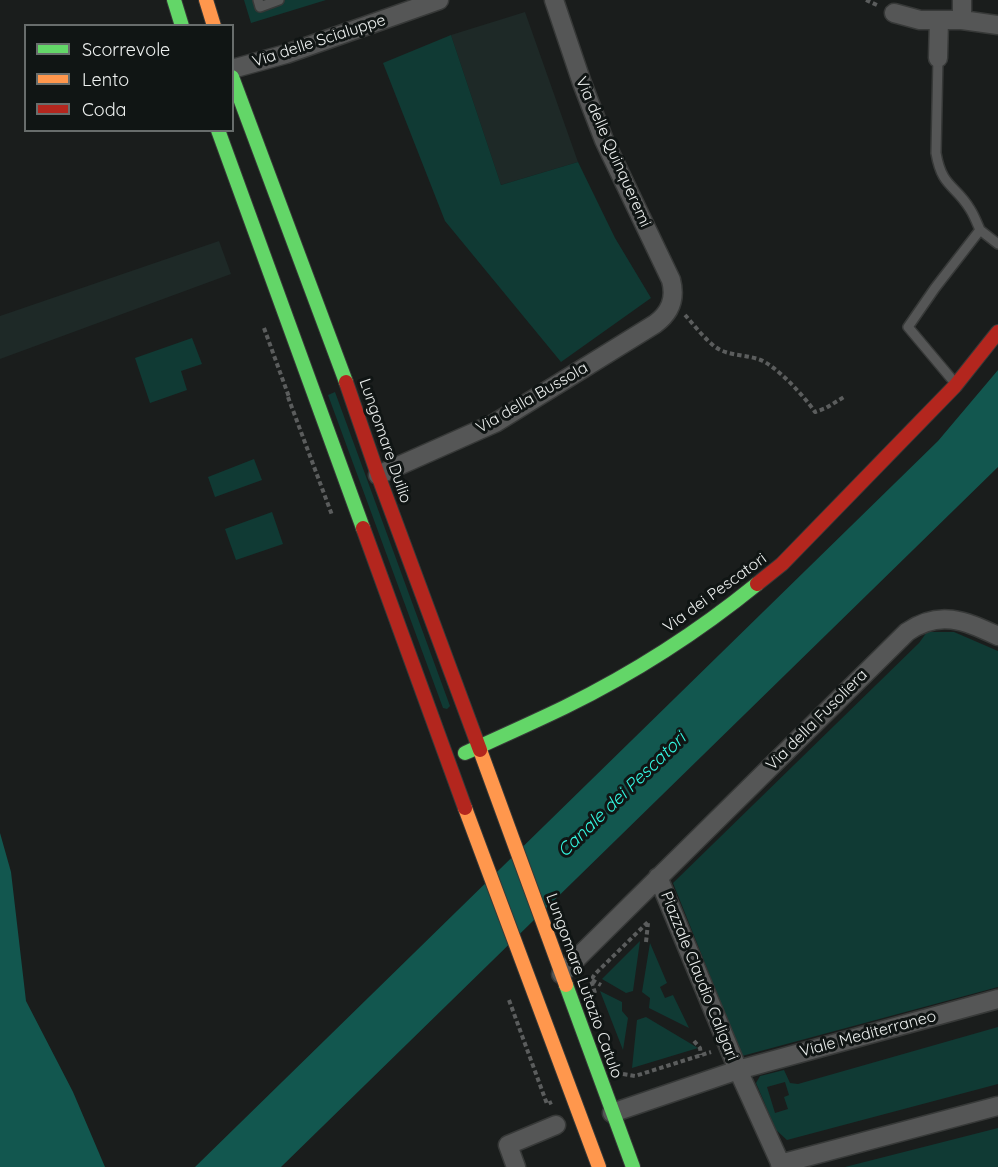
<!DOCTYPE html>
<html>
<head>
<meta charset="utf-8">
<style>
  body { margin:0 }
  #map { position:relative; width:998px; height:1167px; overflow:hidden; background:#1a1d1c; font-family:Quicksand,sans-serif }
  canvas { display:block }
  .legend { position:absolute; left:24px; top:24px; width:210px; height:108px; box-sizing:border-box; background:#101514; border:2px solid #686d6c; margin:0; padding:8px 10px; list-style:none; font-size:18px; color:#edf0ef }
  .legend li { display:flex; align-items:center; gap:12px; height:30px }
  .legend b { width:30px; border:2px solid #686d6c }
</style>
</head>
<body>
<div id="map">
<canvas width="998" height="1167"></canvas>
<ul class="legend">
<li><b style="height:8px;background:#63d668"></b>Scorrevole</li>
<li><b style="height:8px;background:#ff974d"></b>Lento</li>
<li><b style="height:8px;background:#b3261e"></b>Coda</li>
</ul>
</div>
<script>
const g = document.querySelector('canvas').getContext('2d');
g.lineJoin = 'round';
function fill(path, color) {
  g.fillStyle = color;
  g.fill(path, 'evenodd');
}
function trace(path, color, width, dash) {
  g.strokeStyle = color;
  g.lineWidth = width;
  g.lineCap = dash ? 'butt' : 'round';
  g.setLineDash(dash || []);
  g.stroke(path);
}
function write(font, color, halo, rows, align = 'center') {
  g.font = font + ' Quicksand,sans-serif';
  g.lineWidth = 6;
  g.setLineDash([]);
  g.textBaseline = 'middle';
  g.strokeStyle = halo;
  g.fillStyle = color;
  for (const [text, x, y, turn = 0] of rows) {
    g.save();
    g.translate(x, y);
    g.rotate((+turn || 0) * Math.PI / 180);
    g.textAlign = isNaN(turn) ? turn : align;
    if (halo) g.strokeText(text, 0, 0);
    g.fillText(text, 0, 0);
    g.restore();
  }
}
const built = new Path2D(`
  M525,12L578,162L501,185L451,35Z
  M219,241L231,274L0,359V316Z`);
const green = new Path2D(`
  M244,0H326L251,23Z
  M451,35L501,185L578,162L615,238L651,298L561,362L445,221L383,63Z
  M192,338L202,364L181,371L187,390L150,403L135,358Z
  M335,392L450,706L447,709L443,708L328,395Z
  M254,459L262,480L215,497L208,477Z
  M272,512L283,544L236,560L225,529Z
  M927,632H954L998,651V987L742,1056L673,883L919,643Z
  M640,941L633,991L626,993L602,979Z
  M650,943L667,983L660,987L665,998L673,995L689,1028L649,1008L650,998L642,992Z
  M600,991L622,1002V1011L628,1018L623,1050Z
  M646,1017L698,1048L632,1068L637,1020Z
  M998,1027V1084L787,1140L776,1130L756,1083L760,1076L784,1070L790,1083L798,1084ZM785,1082L789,1095L784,1097L788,1109L775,1113L767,1087Z
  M998,1128V1167H845Z`);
const water = new Path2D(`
  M998,370V467L281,1167H195L938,441Z
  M0,833L11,872L26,1001L73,1092L105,1167H0Z`);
const path = new Path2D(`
  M866,0L879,6
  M685,315C694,325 703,337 714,346C727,356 742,354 758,359C775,364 805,397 815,412L826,408L844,397
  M264,328L289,397
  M288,397L332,515
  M646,942L648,923
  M592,980L601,985
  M595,993L591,980L595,974L648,922
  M509,1000L547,1104L552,1102
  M694,1041L700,1048L701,1055
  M623,1074L635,1076L711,1052`);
const lane = new Path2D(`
  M258,0L260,7L279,0
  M938,58L936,153C942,188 955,184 970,209C974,215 977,223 980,230
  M955,383L908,327L935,288L980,230L998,244`);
const street = new Path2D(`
  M894,13L920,20H962L998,25
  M962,20V0
  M938,58L939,20
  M232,69L286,54L439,0
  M378,475L495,423L655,324C670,313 676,299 671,280L604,140L582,83L554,0
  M658,877L738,1070L782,1167
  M561,974L907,632C940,609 965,621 998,636
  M612,1113L738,1070L998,999
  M780,1164L998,1106
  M516,1167L508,1145L556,1125`);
const fast = new Path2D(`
  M174,0L182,26
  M232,77L346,382
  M218,130L363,528
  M465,753C498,738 532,723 565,707C632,674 698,632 757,584
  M566,985L633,1167`);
const slow = new Path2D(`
  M206,0L214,26
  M480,750L566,985
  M465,808L599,1167`);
const jam = new Path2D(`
  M346,382L378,475L480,750
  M363,528L465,808
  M757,584L782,564L955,386L998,332`);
const streetNames = [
  ["Via delle Scialuppe",319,41,-18],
  ["Via delle Quinqueremi",613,152,66],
  ["Via della Bussola",532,398,-30],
  ["Lungomare Duilio",385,441,71],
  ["Via dei Pescatori",715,593,-36],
  ["Via della Fusoliera",817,720,-45],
  ["Piazzale Claudio Caligari",699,976,68],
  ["Lungomare Lutazio Catulo",584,986,70],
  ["Viale Mediterraneo",868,1034,-15]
];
const waterNames = [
  ["Canale dei Pescatori",622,795,-44]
];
fill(built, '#1e2927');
fill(green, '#103a34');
fill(water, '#12574f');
trace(lane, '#373938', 12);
trace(street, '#373938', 21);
trace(fast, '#373938', 16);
trace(slow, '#373938', 16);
trace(jam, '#373938', 16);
trace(path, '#5b5d5d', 4, [4.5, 3]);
trace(lane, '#555656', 9);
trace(street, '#555656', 18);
trace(fast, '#63d668', 14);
trace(slow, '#ff974d', 14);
trace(jam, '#b3261e', 14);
write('16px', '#edf0ef', '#101514', streetNames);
write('italic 18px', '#33f7e1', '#101514', waterNames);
</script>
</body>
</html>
